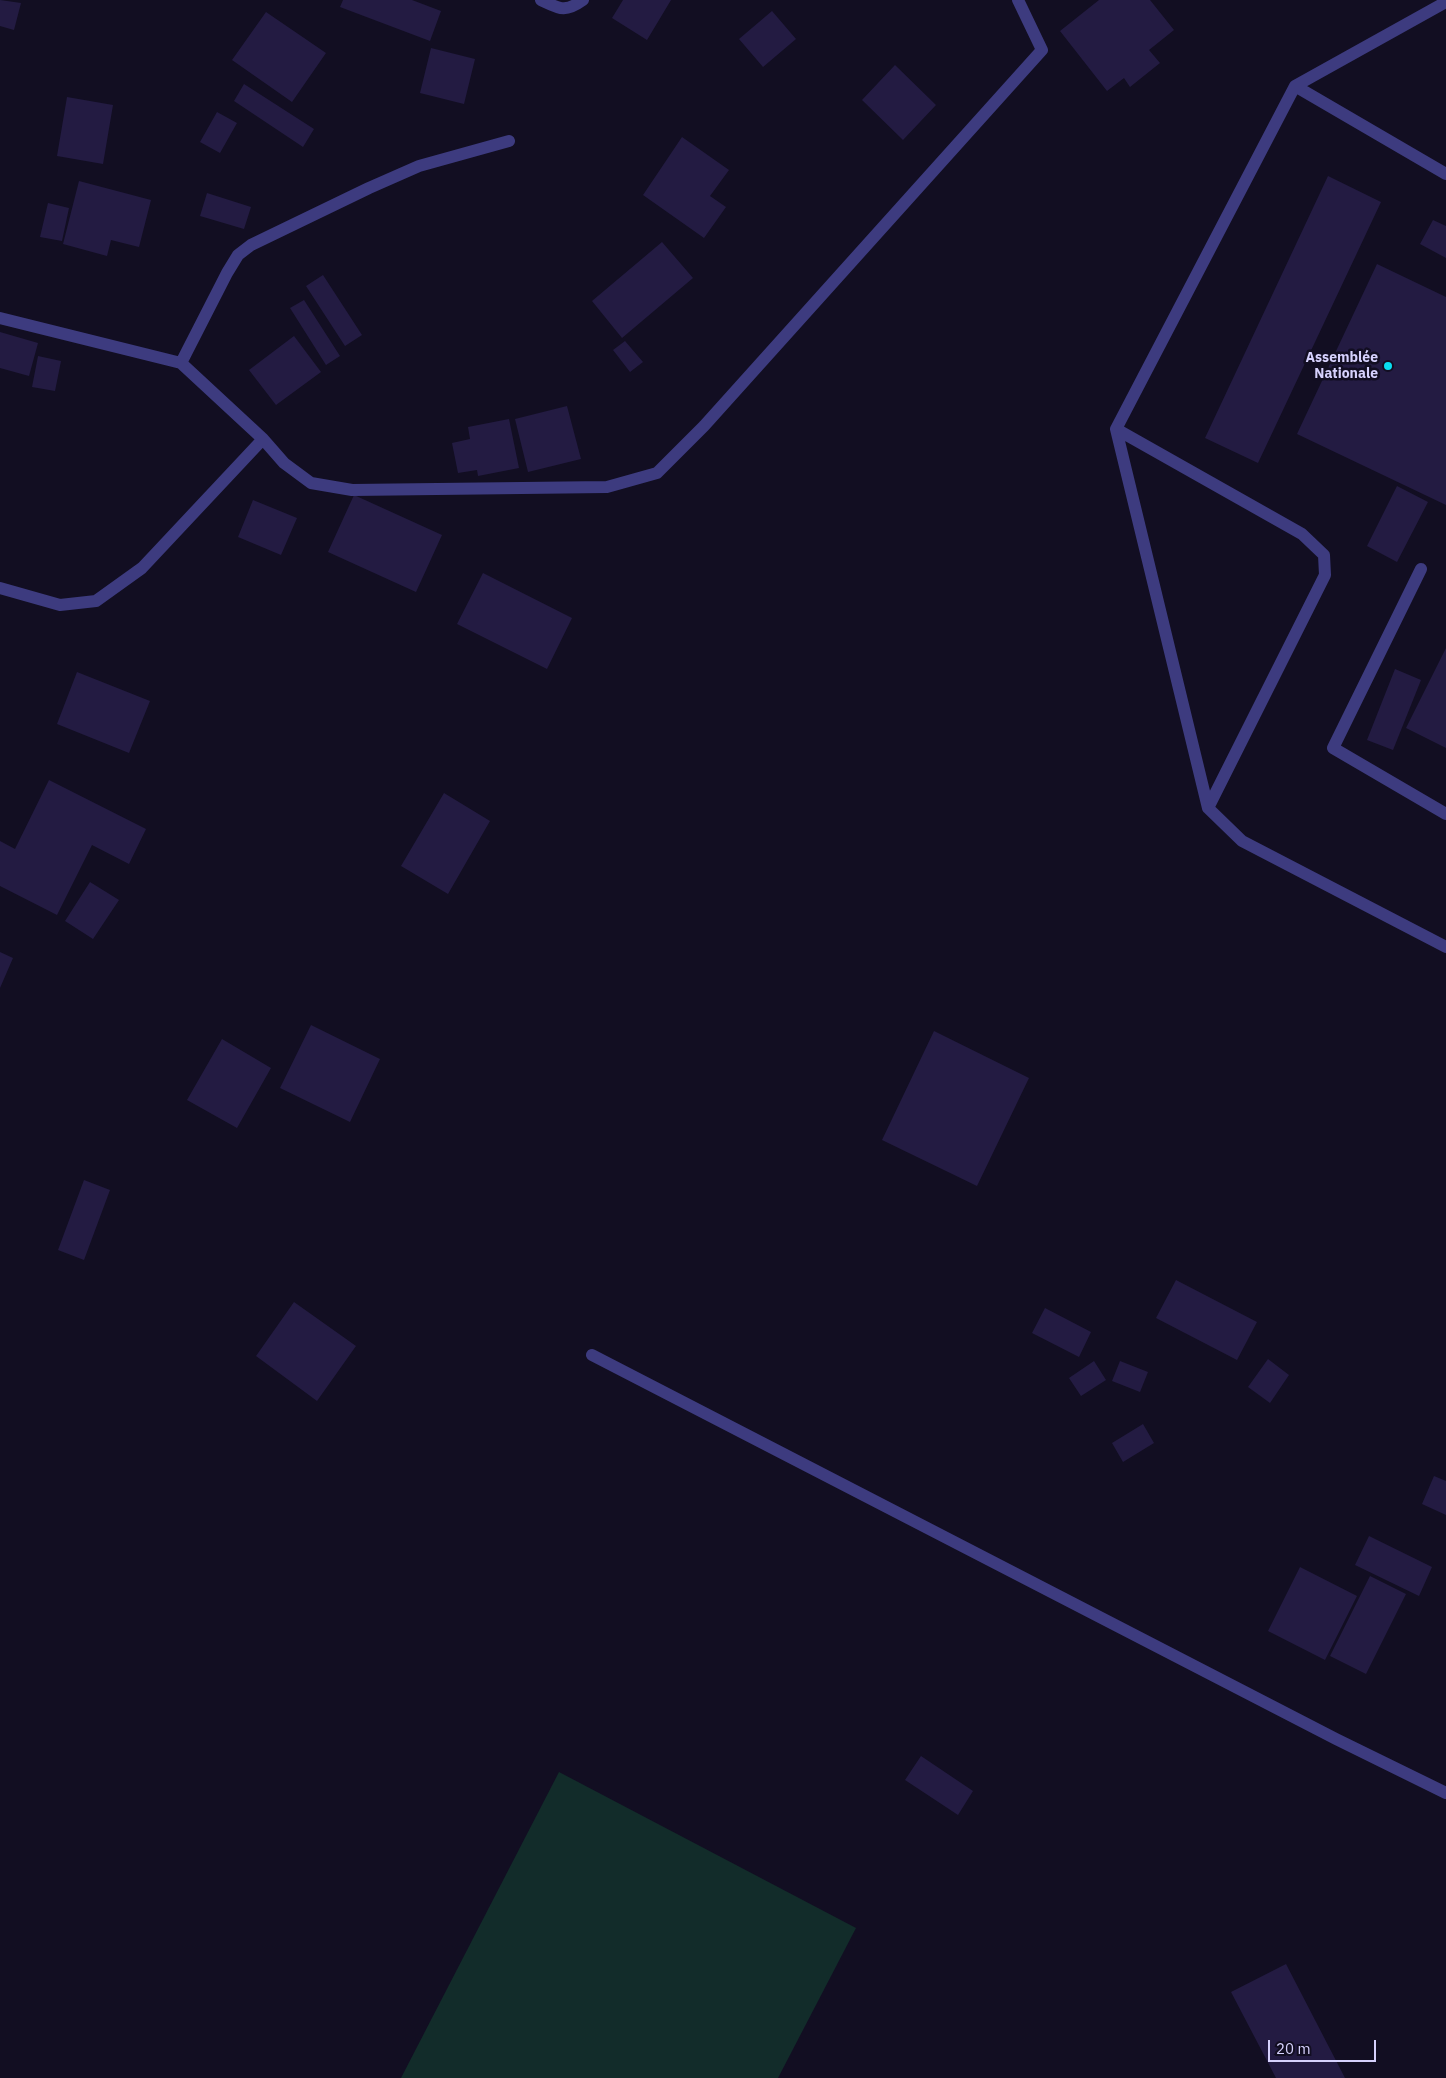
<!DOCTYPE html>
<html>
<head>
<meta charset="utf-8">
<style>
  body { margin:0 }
  #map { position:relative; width:1446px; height:2078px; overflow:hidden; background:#120e22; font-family:"IBM Plex Sans",sans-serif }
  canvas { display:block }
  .scale { position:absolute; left:1268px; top:2040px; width:108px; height:22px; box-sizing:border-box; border:2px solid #d6d1fd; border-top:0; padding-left:6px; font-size:15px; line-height:18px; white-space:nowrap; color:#d6d1fd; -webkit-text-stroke:4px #120e22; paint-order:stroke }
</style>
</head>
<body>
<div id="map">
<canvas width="1446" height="2078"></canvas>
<div class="scale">20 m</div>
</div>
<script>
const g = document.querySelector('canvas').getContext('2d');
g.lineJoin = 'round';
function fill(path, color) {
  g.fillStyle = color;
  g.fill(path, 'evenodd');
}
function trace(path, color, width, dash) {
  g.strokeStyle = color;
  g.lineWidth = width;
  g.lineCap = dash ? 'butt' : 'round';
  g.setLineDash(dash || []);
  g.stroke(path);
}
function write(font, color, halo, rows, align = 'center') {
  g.font = font + ' "IBM Plex Sans",sans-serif';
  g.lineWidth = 5;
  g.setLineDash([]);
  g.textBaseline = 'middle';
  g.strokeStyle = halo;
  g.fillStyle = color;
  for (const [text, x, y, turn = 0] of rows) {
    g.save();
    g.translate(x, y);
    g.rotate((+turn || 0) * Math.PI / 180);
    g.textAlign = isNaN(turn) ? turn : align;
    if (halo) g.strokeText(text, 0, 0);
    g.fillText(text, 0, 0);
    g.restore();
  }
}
const green = new Path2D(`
  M559,1772L856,1928L778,2078H401Z`);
const building = new Path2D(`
  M0,0L21,3L14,30L0,26Z
  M343,0H412L441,11L430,41L340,7Z
  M623,0H671L647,40L612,18Z
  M1099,0H1150L1174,30L1149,50L1160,63L1130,87L1124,78L1107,91L1060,31Z
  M772,11L796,39L763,67L739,39Z
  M266,12L326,53L292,102L232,60Z
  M431,48L475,59L464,104L420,93Z
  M895,65L936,105L903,140L862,100Z
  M244,84L314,129L303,147L234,101Z
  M67,97L113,105L103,164L57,156Z
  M217,112L237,123L220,153L200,142Z
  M682,137L729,170L710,196L726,207L704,238L643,195Z
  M1328,176L1381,202L1258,463L1205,438Z
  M79,181L151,200L139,247L111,240L107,256L63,244Z
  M207,193L251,207L244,229L200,216Z
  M48,203L69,208L62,241L40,237Z
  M1433,220L1446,226V258L1420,244Z
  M662,242L693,278L622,338L592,301Z
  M1377,264L1446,297V505L1297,434Z
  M323,275L362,335L345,346L306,286Z
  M304,300L340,356L326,365L290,308Z
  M0,332L38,343L29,376L0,368Z
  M294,336L321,372L276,405L249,370Z
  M625,341L643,362L630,372L613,350Z
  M38,356L61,361L55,391L32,387Z
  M567,406L581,459L528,472L515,419Z
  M509,419L519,468L478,476L477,470L458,473L452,443L470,439L468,427Z
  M1397,486L1428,502L1397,562L1367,546Z
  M354,495L442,535L416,592L328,552Z
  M253,500L297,518L281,555L238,537Z
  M483,573L572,618L547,669L457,624Z
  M1446,648V748L1406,728Z
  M1395,669L1421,680L1393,750L1367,740Z
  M77,672L150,701L129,753L57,724Z
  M49,780L146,829L129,864L92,845L57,915L0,886V841L15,849Z
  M444,793L490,821L448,894L401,866Z
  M90,882L119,900L93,939L65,921Z
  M0,952L13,958L0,988Z
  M311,1025L380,1059L350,1122L280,1088Z
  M934,1031L1029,1078L977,1186L882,1140Z
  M222,1039L271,1068L237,1128L187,1100Z
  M84,1180L110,1190L84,1260L58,1250Z
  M1176,1280L1257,1322L1237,1360L1156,1318Z
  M294,1302L356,1346L317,1401L256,1356Z
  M1045,1308L1091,1332L1079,1357L1032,1333Z
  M1268,1359L1289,1375L1270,1403L1248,1387Z
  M1094,1361L1106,1380L1081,1396L1069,1378Z
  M1120,1361L1148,1372L1140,1392L1112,1381Z
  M1143,1424L1154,1443L1123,1462L1112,1443Z
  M1434,1476L1446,1481V1515L1422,1504Z
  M1369,1536L1432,1567L1419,1596L1355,1565Z
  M1300,1567L1357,1596L1325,1660L1268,1631Z
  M1370,1576L1406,1594L1366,1674L1330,1656Z
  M921,1756L973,1791L958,1815L905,1780Z
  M1286,1964L1345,2078H1276L1231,1992Z`);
const minor = new Path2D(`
  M541,0C560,9 565,13 583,0
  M1446,2L1295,86L1116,429L1208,808L1242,841L1446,947
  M1295,86L1446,174
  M0,318L181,363L263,439L284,463L311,483L352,490L607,487L657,473L704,426L1042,50L1018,0
  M181,363L227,273L238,255L251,245L369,188L419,166L509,141
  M1116,429L1302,534L1324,555L1325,575L1208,808
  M1421,569L1333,748L1446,814
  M0,588L60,605L96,601L142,568L263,439
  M592,1355L1336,1739L1446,1793`);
const markers = [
  [1388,366,5,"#09ddf1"]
];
const poiNames = [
  ["Assemblée",1378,358],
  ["Nationale",1378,374]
];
fill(green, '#122c2a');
fill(building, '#231b42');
trace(minor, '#3d3b7f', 12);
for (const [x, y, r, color] of markers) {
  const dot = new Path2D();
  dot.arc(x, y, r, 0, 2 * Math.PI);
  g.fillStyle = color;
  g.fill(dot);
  trace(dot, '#120e22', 2);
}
write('bold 14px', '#d6d1fd', '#120e22', poiNames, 'right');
</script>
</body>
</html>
